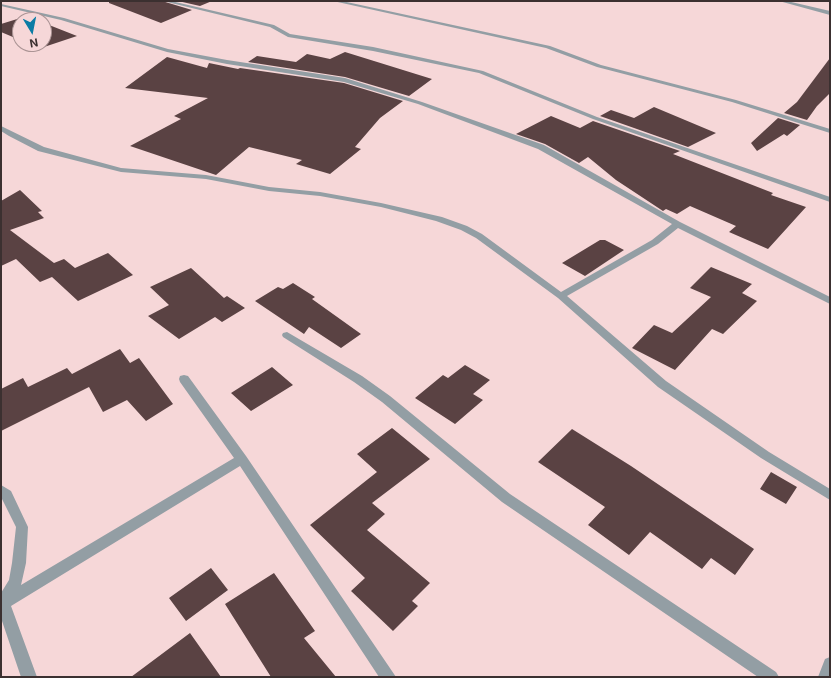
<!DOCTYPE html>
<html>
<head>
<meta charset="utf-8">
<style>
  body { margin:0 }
  #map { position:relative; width:831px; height:678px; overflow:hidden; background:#f6d7d8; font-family:Inter,sans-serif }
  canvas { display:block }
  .frame { position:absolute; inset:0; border:2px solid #3b3030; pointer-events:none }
  .north { position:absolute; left:12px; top:12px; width:40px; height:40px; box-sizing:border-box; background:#f6d7d8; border:1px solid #ab9495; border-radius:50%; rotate:170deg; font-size:11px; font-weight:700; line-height:16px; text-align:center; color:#3b3030 }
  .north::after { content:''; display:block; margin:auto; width:14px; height:18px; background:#0b7ca5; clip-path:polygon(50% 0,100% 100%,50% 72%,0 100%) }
</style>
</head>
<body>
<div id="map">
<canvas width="831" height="678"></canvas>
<div class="frame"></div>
<div class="north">N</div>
</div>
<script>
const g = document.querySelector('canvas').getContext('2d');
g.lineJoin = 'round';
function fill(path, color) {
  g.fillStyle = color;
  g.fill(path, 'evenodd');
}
const building = new Path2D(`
  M109,1H162L192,10L161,23L109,3Z
  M178,1H212L200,6Z
  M27,16L37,20H20V40L1,32V24Z
  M44,23L77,36L41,48L31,44H44Z
  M345,52L432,79L409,96L345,77L248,62L257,56L296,62L307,54L330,59Z
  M167,57L207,68L209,63L238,69L240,68L344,83L403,101L380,118L355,147L361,149L330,174L296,164L302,160L249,147L216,175L130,146L181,119L174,116L208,98L125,88Z
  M830,58V93L817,106L807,120L784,113L797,102Z
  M654,107L716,133L688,147L600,116L611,110L634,118Z
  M551,116L580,128L593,121L680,151L673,154L773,193L771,195L806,207L768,249L729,232L736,226L690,206L677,214L666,209L663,211L616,180L588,157L579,163L545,144L516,134Z
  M778,118L800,125L787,136L784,134L757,151L751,143Z
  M20,190L42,211L38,212L44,218L10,230L54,263L64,259L75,268L108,253L133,275L78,301L52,277L40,282L16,259L1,266V201Z
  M600,240H605L624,250L585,276L562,263Z
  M711,267L752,284L742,293L757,301L723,334L712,329L675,370L632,348L654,325L672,333L711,297L690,288Z
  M191,268L224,298L227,296L245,308L222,322L215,317L179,339L148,316L169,305L150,287Z
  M293,283L315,297L312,299L361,334L341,348L309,327L304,334L255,301L278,287L283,289Z
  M120,349L130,363L139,358L173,404L146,421L127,400L103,412L89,387L1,431V389L23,378L28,387L67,368L72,374Z
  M465,365L490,380L473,394L483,400L455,424L415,398L443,375L448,378Z
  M272,367L293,385L251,411L231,393Z
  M392,428L430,459L372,503L385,514L367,530L430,583L412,601L418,606L393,631L351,591L365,578L310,525L377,472L357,454Z
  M572,429L631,466L754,549L735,575L711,558L702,569L650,532L629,555L588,525L605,507L538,462Z
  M771,472L797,487L786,504L760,489Z
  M211,568L228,590L186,621L169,598Z
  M274,573L315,631L304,638L336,677H271L225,604Z
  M190,633L221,677H131Z`);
const street = new Path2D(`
  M163,1H171L274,25L290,34L373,47L483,71L597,117L830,197V202L593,119L479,73L373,51L288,37L270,27Z
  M333,1H342L550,46L601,65L736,100L830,129V133L732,102L597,67L546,48Z
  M779,1H787L830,11V15Z
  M1,4L64,18L168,49L227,60L345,78L422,102L544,145L680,222L830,297V304L678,228L658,244L567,296L666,381L769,452L830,489V500L761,458L658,387L558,298L476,238L461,230L436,221L381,207L320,196L269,191L206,179L121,172L38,151L9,136L1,131V126L44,147L121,168L206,175L269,187L320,192L381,203L442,217L467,226L482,234L561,292L652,240L672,224L538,149L418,104L344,82L227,64L167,52L61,20L1,6Z
  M287,332L362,376L390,396L510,494L776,672L779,677H758L502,502L382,402L354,382L283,337L282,335L283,333Z
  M184,375L188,376L246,456L396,677H379L240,466L11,606L37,677H21L1,618V593L9,580L12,563L16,527L1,497V485L11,491L28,527L26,563L21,585L234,458L180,382L179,379L180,376Z
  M830,657V677H818L825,659Z`);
fill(building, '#5a4243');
fill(street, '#939ea4');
</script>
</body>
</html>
